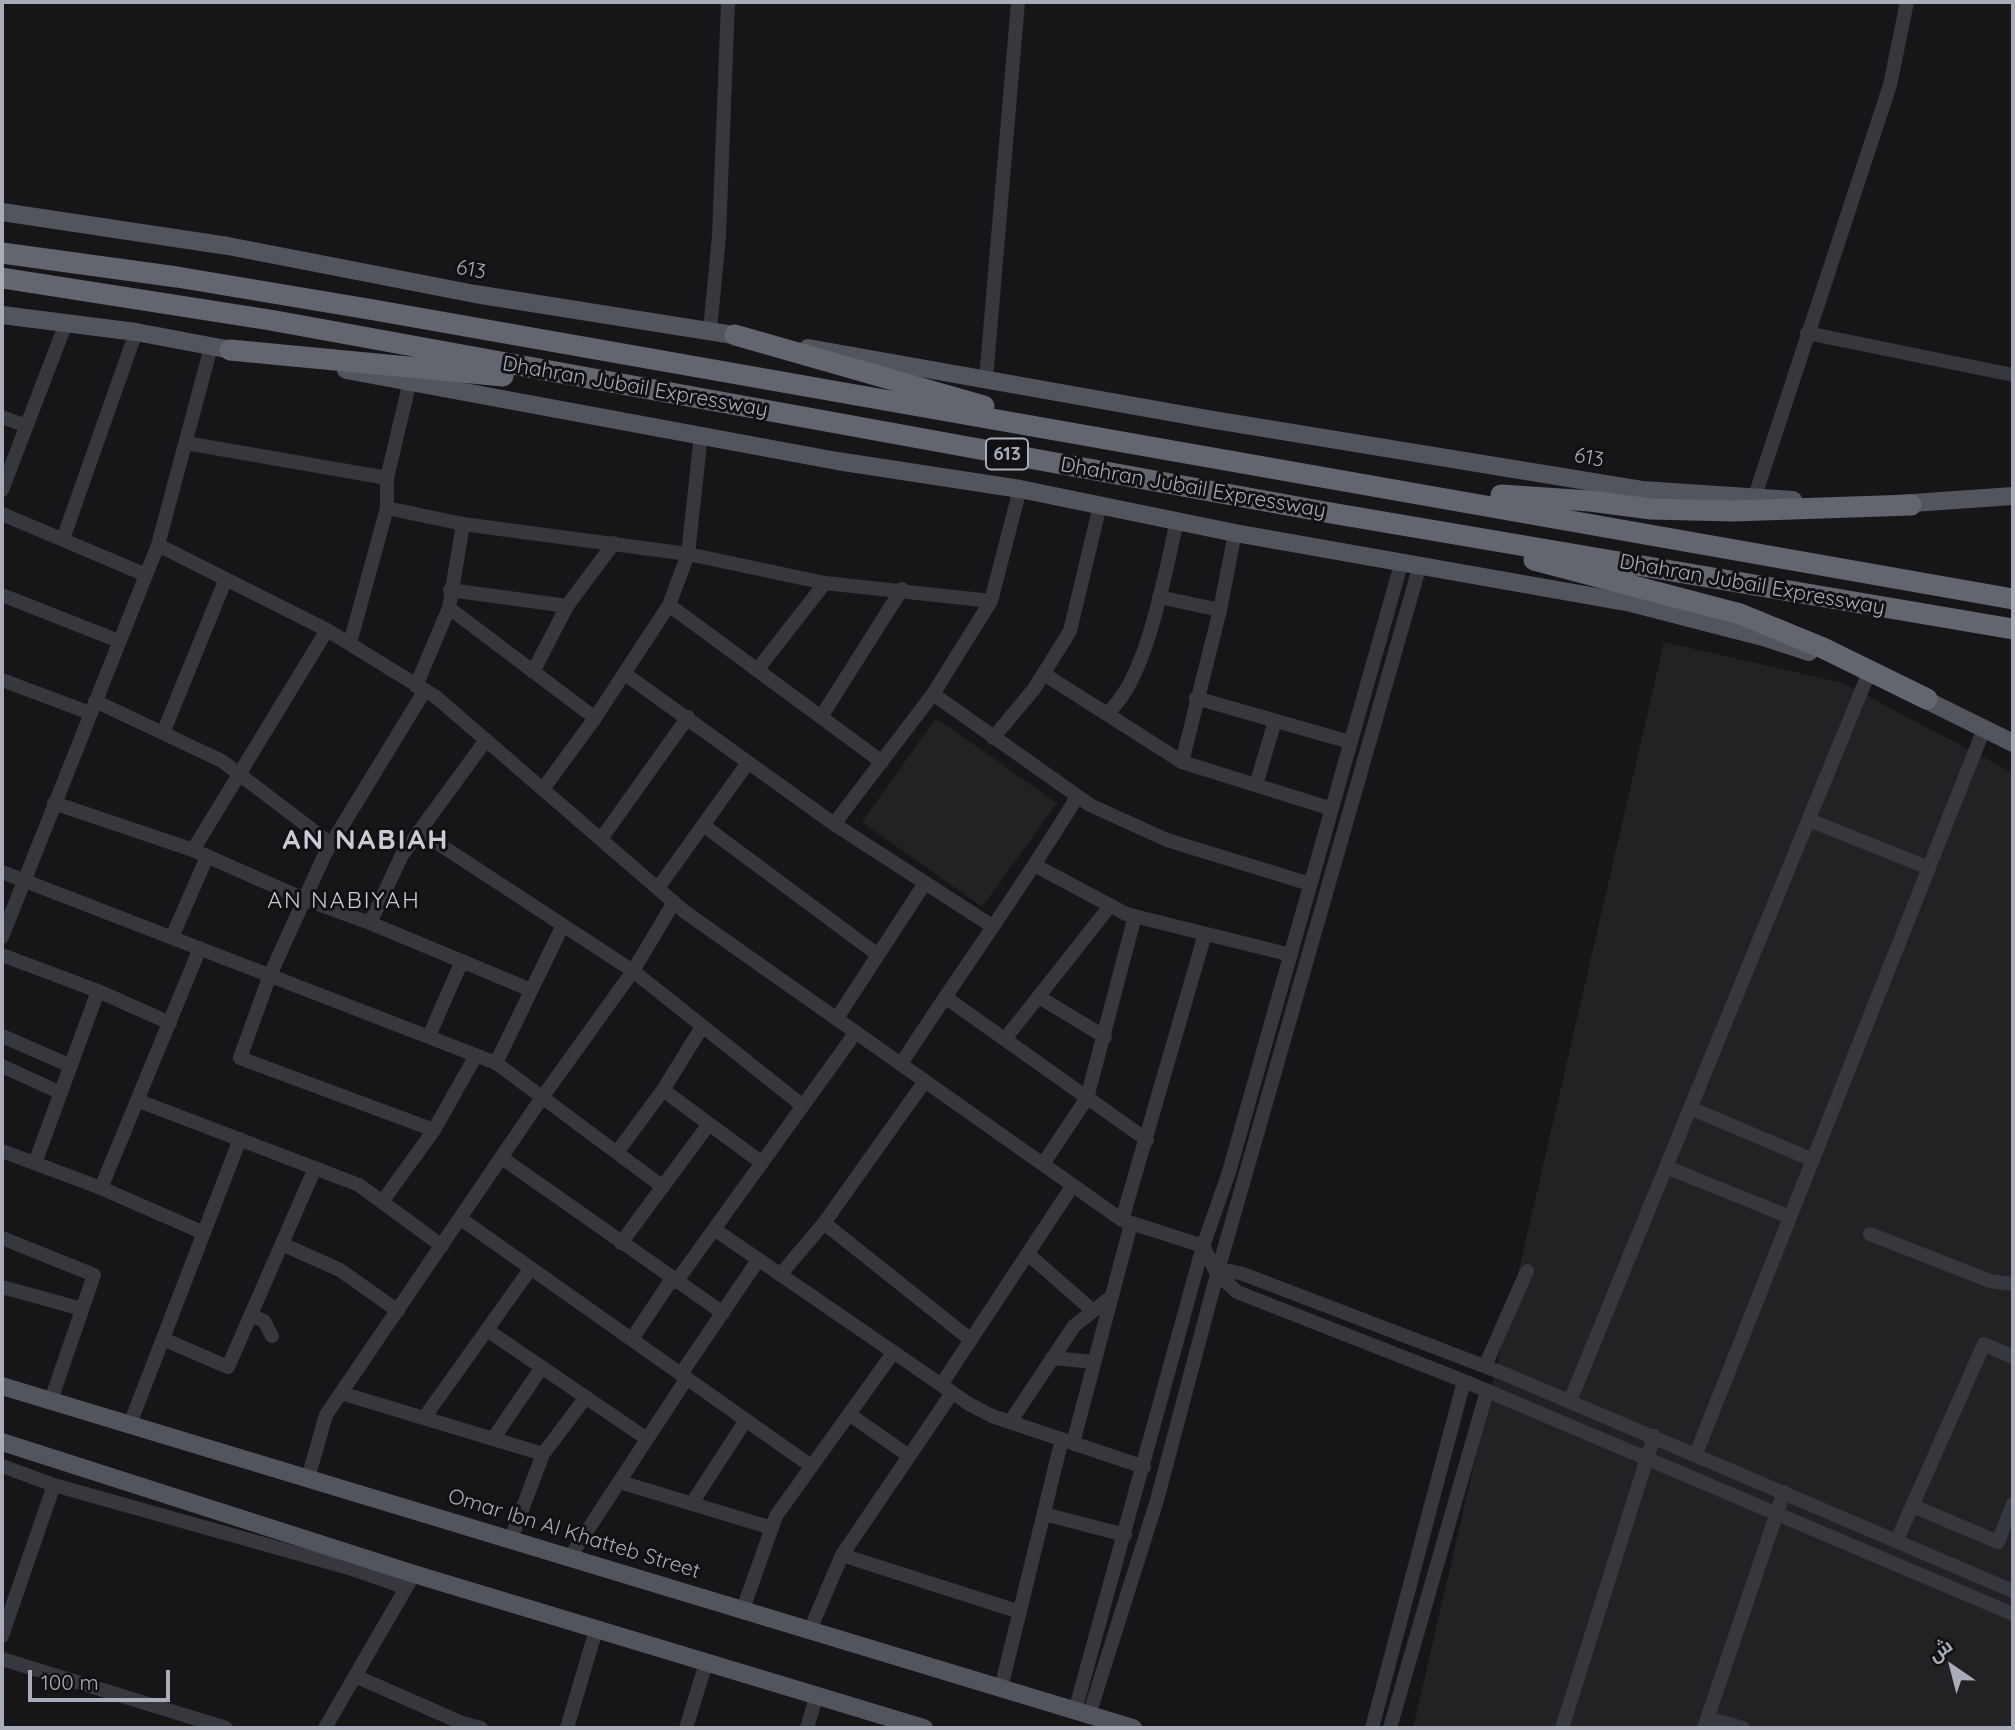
<!DOCTYPE html>
<html>
<head>
<meta charset="utf-8">
<style>
  body { margin:0 }
  #map { position:relative; width:2015px; height:1730px; overflow:hidden; background:#161618; font-family:Quicksand,Cairo,sans-serif }
  canvas { display:block }
  .frame { position:absolute; inset:0; border:4px solid #a8adb8; pointer-events:none }
  .north { position:absolute; left:1917px; top:1632px; width:70px; height:70px; -webkit-text-stroke:5px #111113; paint-order:stroke; rotate:325deg; font-size:19px; font-weight:700; line-height:28px; text-align:center; color:#a8adb8 }
  .north::after { content:''; display:block; margin:auto; width:24px; height:32px; background:#a8adb8; clip-path:polygon(50% 0,100% 100%,50% 72%,0 100%) }
  .scale { position:absolute; left:28px; top:1670px; width:142px; height:32px; box-sizing:border-box; border:4px solid #a8adb8; border-top:0; padding-left:9px; font-size:21px; line-height:24px; white-space:nowrap; color:#a8adb8; -webkit-text-stroke:5px #111113; paint-order:stroke }
</style>
</head>
<body>
<div id="map">
<canvas width="2015" height="1730"></canvas>
<div class="frame"></div>
<div class="north">ش</div>
<div class="scale">100 m</div>
</div>
<script>
const g = document.querySelector('canvas').getContext('2d');
g.lineJoin = 'round';
function fill(path, color) {
  g.fillStyle = color;
  g.fill(path, 'evenodd');
}
function trace(path, color, width, dash) {
  g.strokeStyle = color;
  g.lineWidth = width;
  g.lineCap = dash ? 'butt' : 'round';
  g.setLineDash(dash || []);
  g.stroke(path);
}
function write(font, color, halo, rows, align = 'center') {
  g.font = font + ' Quicksand,sans-serif';
  g.lineWidth = 6;
  g.setLineDash([]);
  g.textBaseline = 'middle';
  g.strokeStyle = halo;
  g.fillStyle = color;
  for (const [text, x, y, turn = 0] of rows) {
    g.save();
    g.translate(x, y);
    g.rotate((+turn || 0) * Math.PI / 180);
    g.textAlign = isNaN(turn) ? turn : align;
    if (halo) g.strokeText(text, 0, 0);
    g.fillText(text, 0, 0);
    g.restore();
  }
}
const built = new Path2D(`
  M1664,642L1843,683L2013,773V1728H1413Z
  M936,718L1057,803L982,907L862,822Z`);
const minor = new Path2D(`
  M710,330L719,236L728,2
  M1807,333L2013,375
  M986,379L1018,2
  M2,417L24,425
  M186,443L387,478
  M2,490L66,323
  M1754,499L1890,85L1907,2
  M387,508L463,524L688,554L825,583L991,601
  M2,514L146,575
  M63,539L136,332
  M158,545L327,630L436,697L685,912L1122,1220L1203,1246L1217,1274L1237,1292L1464,1381L2013,1614
  M450,590L567,606
  M2,595L119,641
  M1159,597L1220,610
  M669,605L882,762
  M449,608L595,718
  M350,643L387,508V478L410,381
  M757,670L825,583
  M533,672L567,606L614,543
  M625,674L834,824L992,926
  M1044,674L1182,762L1332,809
  M2,680L90,713
  M416,686L449,608L463,524
  M425,690L325,854L270,975L240,1058L434,1130
  M933,694L1090,805L1167,840L1310,884
  M1196,698L1350,742
  M95,701L222,761L331,844
  M1107,713C1147,681 1165,572 1177,521
  M821,717L902,589
  M163,733L225,581
  M993,738L1034,689L1070,631L1100,505
  M1182,762L1220,610L1235,533
  M1256,785L1275,721
  M543,789L595,718L669,605L688,554L701,435
  M54,803L193,850L304,899L370,923L531,990
  M1809,820L1929,868
  M834,824L933,694L991,601L1020,489
  M703,825L878,955
  M419,831L633,971L803,1106
  M601,839L688,717
  M193,850L327,630
  M1036,866L1126,914L1291,955
  M2,872L496,1063L663,1187
  M658,888L747,764
  M370,923L402,855L486,740
  M2,937L158,545L211,347
  M172,937L207,857
  M2,955L98,991L170,1023
  M945,997L1147,1140
  M1039,997L1105,1037
  M837,1018L925,883
  M2,1036L71,1066
  M429,1036L462,961
  M1005,1039L1110,906
  M496,1063L562,927
  M901,1064C959,974 1022,888 1077,797
  M2,1066L61,1093
  M663,1090L762,1163
  M139,1101L359,1185L442,1246
  M1690,1108L1813,1160
  M2,1151L101,1188L204,1233
  M618,1151L663,1090L702,1027
  M502,1158L723,1313
  M35,1163L98,991
  M1043,1164L1087,1098L1135,916
  M1666,1167L1790,1217
  M101,1188L200,948
  M382,1202L434,1130L475,1057
  M461,1219L811,1466
  M1122,1220L1205,934
  M824,1223L971,1340
  M714,1229L969,1404L992,1416L1144,1467
  M1870,1234L1990,1281L2013,1284
  M2,1238L94,1275L51,1400
  M621,1243L709,1124
  M282,1244L340,1270L398,1311
  M1028,1254L1093,1311
  M1217,1274L1230,1271L1243,1274L1505,1374L2013,1591
  M780,1275L824,1223L925,1081
  M676,1282L856,1032
  M2,1287L82,1309
  M251,1315L264,1321L272,1336
  M487,1330L647,1439
  M163,1339L228,1367L315,1168
  M632,1339L672,1279
  M1052,1358L1094,1362
  M1485,1366L1527,1271
  M681,1374L758,1260
  M941,1385L1073,1185
  M341,1393L543,1454
  M1570,1401L1868,675
  M849,1414L909,1456
  M424,1418L531,1268
  M1010,1422L1074,1326L1111,1297
  M130,1424L240,1139
  M493,1439L542,1367
  M1073,1443L1131,1224
  M1696,1454L1984,729
  M2,1466L54,1485
  M308,1478L326,1415L541,1099L633,971L674,902
  M620,1482L772,1528
  M692,1503L746,1420
  M1913,1506L1998,1542L2013,1504
  M1044,1514L1125,1535
  M511,1539L543,1454L586,1397
  M1897,1540L1984,1344L2013,1357
  M842,1555L1020,1612
  M570,1557L687,1378
  M743,1609L776,1516L893,1353
  M810,1630L842,1555L952,1393
  M2,1636L54,1485L349,1568L406,1588
  M2,1659L226,1728
  M355,1676L462,1723L481,1728
  M1001,1688L1062,1439
  M1075,1711L1203,1246L1229,1172L1402,561
  M1089,1715L1157,1500L1217,1274L1420,565
  M1707,1718L1743,1728
  M325,1728L410,1581
  M567,1728L596,1630
  M686,1728L706,1663
  M807,1728L817,1694
  M1372,1728L1464,1381
  M1390,1728L1487,1391
  M1562,1728L1654,1436
  M1704,1728L1784,1492`);
const major = new Path2D(`
  M2,212L228,246L475,294L746,337
  M2,315L136,332L242,352
  M808,348L1208,419L1642,490L1793,500
  M346,370L837,461L1020,489L1235,533L1631,603L1763,637L1809,652
  M1898,504L2013,496
  M1916,695L2013,743
  M2,1386L1133,1728
  M2,1442L414,1574L924,1728`);
const highway = new Path2D(`
  M2,253L177,277L374,310L2013,599
  M2,278L270,320L1331,513L2013,629
  M735,335L984,406
  M230,350L503,376
  M1501,495L1590,501L1651,509L1733,511L1911,505
  M1534,560L1740,614L1823,648L1927,699`);
const shields = [
  [1007,454,42]
];
const shieldNames = [
  ["613",1007,454]
];
const streetNames = [
  ["613",471,270,10],
  ["Dhahran Jubail Expressway",635,387,10],
  ["613",1589,458,10],
  ["Dhahran Jubail Expressway",1193,488,10],
  ["Dhahran Jubail Expressway",1752,585,10],
  ["Omar Ibn Al Khatteb Street",574,1534,17]
];
const neighbourhoodNames = [
  ["AN NABIYAH",344,901]
];
const districtNames = [
  ["AN NABIAH",366,841]
];
fill(built, '#222225');
trace(minor, '#37383d', 14);
trace(major, '#53555c', 18);
trace(highway, '#63666e', 21);
for (const [x, y, w] of shields) {
  const box = new Path2D();
  box.roundRect(x - w / 2, y - 15.5, w, 31, 5);
  g.fillStyle = '#111113';
  g.fill(box);
  trace(box, '#a8adb8', 2);
}
write('bold 19px', '#a8adb8', null, shieldNames);
write('21px', '#a8adb8', '#111113', streetNames);
g.letterSpacing = '2px';
write('23px', '#c9ccd4', '#111113', neighbourhoodNames);
g.letterSpacing = '0px';
g.letterSpacing = '2px';
write('bold 28px', '#c9ccd4', '#111113', districtNames);
g.letterSpacing = '0px';
</script>
</body>
</html>
